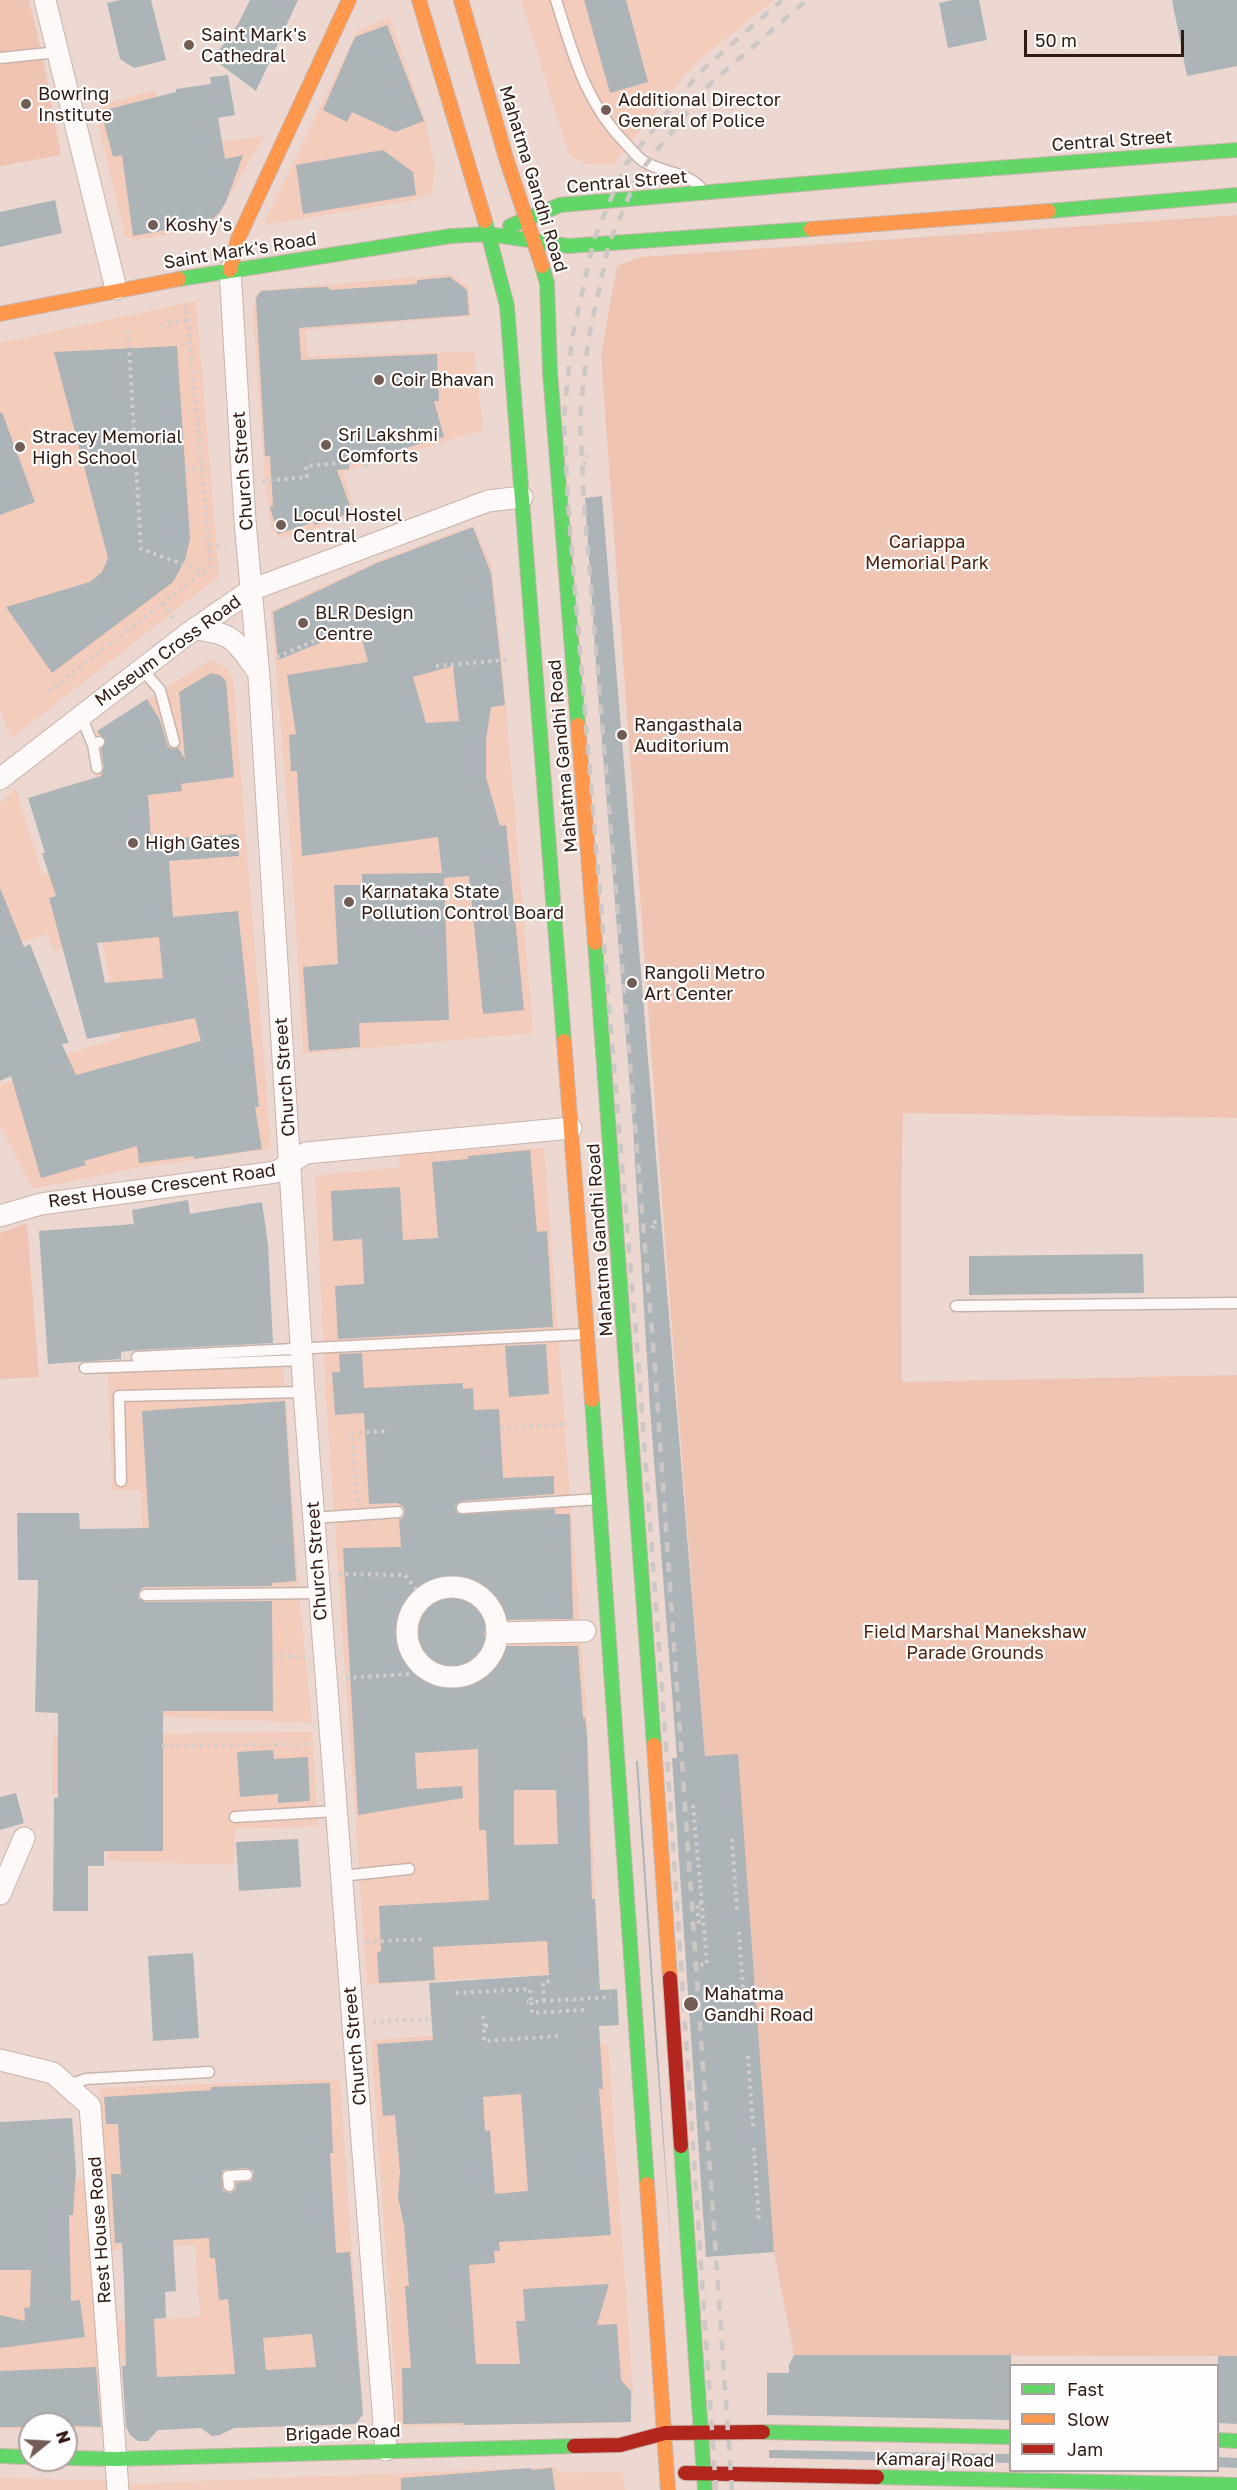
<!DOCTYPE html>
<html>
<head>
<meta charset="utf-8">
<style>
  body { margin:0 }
  #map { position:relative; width:1237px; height:2490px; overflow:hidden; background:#ecd8d0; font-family:"Golos Text",sans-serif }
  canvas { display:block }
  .legend { position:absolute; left:1009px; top:2364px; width:210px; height:108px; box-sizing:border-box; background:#fdfdfd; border:2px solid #aba29f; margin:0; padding:8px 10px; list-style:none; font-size:18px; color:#311a11 }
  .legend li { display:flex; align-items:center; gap:12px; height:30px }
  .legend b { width:30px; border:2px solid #aba29f }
  .north { position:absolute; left:18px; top:2412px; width:60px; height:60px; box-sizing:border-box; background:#fdfdfd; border:2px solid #aba29f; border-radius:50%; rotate:72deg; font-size:16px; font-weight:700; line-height:24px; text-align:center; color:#311a11 }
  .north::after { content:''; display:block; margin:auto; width:21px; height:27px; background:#725c54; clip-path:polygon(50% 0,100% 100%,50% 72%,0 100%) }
  .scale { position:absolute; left:1024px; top:30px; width:160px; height:27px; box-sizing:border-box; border:3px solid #311a11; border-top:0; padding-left:8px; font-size:18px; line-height:21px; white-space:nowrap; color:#311a11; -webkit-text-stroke:4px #fdfdfd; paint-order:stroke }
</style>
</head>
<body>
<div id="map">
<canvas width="1237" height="2490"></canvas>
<ul class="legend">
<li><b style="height:8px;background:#63d668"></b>Fast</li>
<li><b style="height:8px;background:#ff974d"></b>Slow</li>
<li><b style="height:8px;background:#b3261e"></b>Jam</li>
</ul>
<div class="north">N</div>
<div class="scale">50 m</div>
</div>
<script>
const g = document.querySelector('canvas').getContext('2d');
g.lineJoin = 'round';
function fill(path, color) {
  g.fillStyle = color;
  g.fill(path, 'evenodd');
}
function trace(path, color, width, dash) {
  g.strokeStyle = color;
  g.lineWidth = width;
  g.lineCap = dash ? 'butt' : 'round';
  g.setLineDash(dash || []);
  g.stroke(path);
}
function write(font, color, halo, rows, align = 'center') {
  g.font = font + ' "Golos Text",sans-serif';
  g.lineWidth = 4.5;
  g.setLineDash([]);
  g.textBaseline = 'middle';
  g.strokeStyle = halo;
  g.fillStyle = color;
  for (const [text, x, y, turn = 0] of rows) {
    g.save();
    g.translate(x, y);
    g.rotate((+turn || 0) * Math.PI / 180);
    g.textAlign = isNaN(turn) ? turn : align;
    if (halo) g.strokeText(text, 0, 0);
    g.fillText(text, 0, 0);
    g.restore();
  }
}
const built = new Path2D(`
  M521,0H774L694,64L614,164H587L569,155Z
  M389,17L425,120L435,168L432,193L411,201L263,225L357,31Z
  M155,90L170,148L264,136L211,228L135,240L125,236L94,107Z
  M451,274L469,288L471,316L305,330L308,356L474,351L483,430L343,472L356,515L291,537H278L271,526L265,481L253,316L255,297L261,290Z
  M196,301L219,576L11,739L0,710V343Z
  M469,527L475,530L492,565L502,660L533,1033L303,1054L292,864L271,611L376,562Z
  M210,660L227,668L233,679L271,1149L136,1168L33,1189L0,1126V1086L69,1053L120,1038L102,940L54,950L47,934L0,949V803L16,789L42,874L113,856L88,737Z
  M544,1148L587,1717L599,1971L367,1985L327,1413L315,1176L400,1167L399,1152Z
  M283,1364L299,1594L312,1723L140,1716V1598L144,1591L141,1490H112L108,1373Z
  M312,1732L318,1826L235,1829L234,1865L107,1861V1795L52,1794L53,1735Z
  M433,2036L435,2056L608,2044L633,2390L631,2415L623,2423L398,2426L371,2040Z
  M340,2079L363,2414L356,2424L239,2428L229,2426L226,2432L212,2437L201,2428L156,2430L155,2435H130L116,2322L200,2317L195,2245L111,2250L100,2088Z
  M86,2178L102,2428H66V2424H30V2429H0V2183Z
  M552,2467L562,2473L619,2472L623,2474L625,2490H126V2484Z
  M0,2478L108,2480L110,2490H0Z`);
const green = new Path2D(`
  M0,0H29L42,54L61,155L0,166Z
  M1237,215V1118L903,1113L901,1220L902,1382L1237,1375V2356L794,2355L774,2252L705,1756L663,1214L601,355L617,266L641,257Z
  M27,1223L39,1377L0,1379V1233Z`);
const building = new Path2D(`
  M120,0H151L166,60L134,68L120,59L107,3Z
  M250,0H298L256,91L213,59L238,24Z
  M584,0H626L648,82L610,93Z
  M953,0H979L987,40L948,48L939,3Z
  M1172,0H1237V66L1187,76Z
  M387,25L424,121L395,132L352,112L347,122L323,110L355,37Z
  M228,75L235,115L218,118L225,159L243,155L226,202L219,213L209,222L133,236L122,155L113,157L101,111L176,92V89L211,84L210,77Z
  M383,150L413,172L416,195L303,214L296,165Z
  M55,200L62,233L0,247V212Z
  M450,277L467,290L469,315L299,328L301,360L437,354L439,401H434L444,437L368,459L369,463H349V469L337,470L352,512L315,525L314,522L278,534L270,507L273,506L270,456H265L256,299L258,294L262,291L303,288L329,287V290L417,284V280Z
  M177,346L190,539L185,560L173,582L52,673L6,607L90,582L102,572L108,558L54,352Z
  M2,412L35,502L0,515V413Z
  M602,496L705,1756L738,1754L774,2252L706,2257L672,1758H677L650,1408L632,1112L598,693L585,498Z
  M473,527L491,573L500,657L505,705L491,707L486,740V777L500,826L506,825L524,1010L483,1014L469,876L444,878L449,1020L359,1023L360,1047L309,1051L303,967L338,964L334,885H362V874L442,873L438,837L302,856L297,771H291L289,735L296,734L287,675L368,662L359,627L278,660L273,612L377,563ZM453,666L459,721L426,723L413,677Z
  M211,673L220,675L226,681L234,777L181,784L182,791L148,795L151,840L237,834L239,856L169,861L173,917L238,911L259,1107H255L262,1149L194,1159V1156L139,1163L137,1146L84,1161L86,1165L41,1178L11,1076L0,1081V888L24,947L30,944L69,1043L62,1044L76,1075L201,1041L195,1018L87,1039L49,898L56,896L42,853H45L28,798L101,776L104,767L101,749L106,742L97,731L147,699L160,720L168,747L173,749L178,748L185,759L179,692ZM159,937L163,978L105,983L97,943Z
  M530,1150L537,1232L547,1231L553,1327L338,1339L335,1286L364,1284L362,1239L333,1241L331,1191L400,1187L403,1240L438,1238L432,1162L468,1159V1156Z
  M188,1200L190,1214L262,1202L268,1245L273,1343L137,1350L121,1352V1359L48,1364L39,1231L134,1224L132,1210Z
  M1143,1254L1144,1293L969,1295V1256Z
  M546,1344L549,1394L509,1397L505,1346Z
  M362,1353L364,1388L463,1383V1389L473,1388L474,1410L499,1409L503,1478L554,1476V1494L462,1501L455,1505L458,1514L555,1509V1514H570L573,1619L496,1620L486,1626L484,1634L486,1640L497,1646H578L583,1718L585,1717L587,1736L592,1899H595L600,1990L617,1989L619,2025L599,2026L603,2089H599L611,2235L499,2242L500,2251H494L495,2263L469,2265L476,2364H520L516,2321H525L523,2289L609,2284L597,2325L617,2324L621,2380L631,2391V2422L463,2425V2423L403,2424L402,2368H411L405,2286H409L404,2225L398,2197L400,2172L395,2115L383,2116L377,2044L433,2040L429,1983L549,1975L547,1941L433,1947L435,1980L379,1983L377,1952L381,1951L379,1906L489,1900L486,1830H479L478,1749L415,1753L417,1789L462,1786L463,1798L358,1815L343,1548L401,1547L399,1519L403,1518L405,1512L404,1507L397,1503L369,1504L364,1413L335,1415L332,1372H340L339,1354ZM514,1790H556L558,1844L514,1845ZM521,2094L528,2191L495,2194L490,2130L485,2131L483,2097Z
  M285,1401L296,1581L272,1583V1586L145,1587L141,1589L138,1594L139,1599L145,1602L272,1601L273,1711H163V1851H104V1866H88V1911H53L54,1798H58V1713L35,1712L38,1580H18L17,1513H79L80,1529L149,1528L142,1411Z
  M273,1750L274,1759L308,1757L310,1801L278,1803V1794L240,1797L237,1752Z
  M636,1761H638L672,2259L654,2023Z
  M16,1793L24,1823L0,1830V1797Z
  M298,1839L301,1887L239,1891L236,1842Z
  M193,1953L199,2038L153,2041L148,1956Z
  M330,2083L333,2153H330L336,2253L350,2252L363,2414L356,2424L234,2428L220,2435L212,2436L201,2428L158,2430L148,2441H138L130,2435L126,2427L122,2366H126L124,2281L122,2243H115L111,2174H121L118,2124H106L104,2097L211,2090V2087ZM247,2168L254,2171L252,2181L236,2183V2190L230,2193L223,2191L221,2177L223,2170ZM209,2238L210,2258H215L219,2300L228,2299L235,2374L157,2377L154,2319L166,2318L165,2292L176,2291L173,2240ZM312,2334L316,2367L266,2370L263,2338Z
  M72,2118L76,2170L73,2215H69L71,2301L80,2300L85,2337L0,2348V2315L25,2321L24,2308L30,2307L31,2270H0V2122Z
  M794,2355H1011V2420L767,2415V2373H789V2365Z
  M1218,2356H1237V2424L1218,2423Z
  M96,2367L101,2427L30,2424V2427H0V2371Z
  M769,2450L1011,2454V2463L769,2458Z
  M1218,2457L1237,2458V2468L1218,2467Z
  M531,2468V2470L552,2468L555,2490H401V2478Z`);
const path = new Path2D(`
  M161,325L187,320
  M128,330L141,549L204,572
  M584,464L587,455
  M185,470L202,468
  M262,481L307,477L306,466L364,461V466L378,461
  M209,547L225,545
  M163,603L174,618
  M277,657L339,630
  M436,666L506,660
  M49,691L211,566L186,303
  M653,1228L652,1222H655V1229
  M500,1428L568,1424
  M357,1501L352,1433L389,1431
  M338,1574L405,1575L422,1597
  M273,1656L305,1657
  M346,1678L410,1674L424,1666
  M162,1746L312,1744
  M693,1805L700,1883H702
  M732,1839L737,1911
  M702,1903H697L699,1924H703
  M739,1932L744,2004
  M366,1942L425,1939
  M693,1966L707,1964L700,1883
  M456,1993L530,1989L531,2002H527
  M544,2001L543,1982L552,1981
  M584,2010L532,2013L531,2002L611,1997
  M483,2016L484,2026
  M373,2022L432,2019
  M488,2026H484V2041L560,2036
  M748,2056L753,2127
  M754,2148L759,2221`);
const lane = new Path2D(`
  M556,0C573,54 585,103 627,145C632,150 637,157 643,161C662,173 687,172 701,188
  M0,58L58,52
  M142,669L160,690L174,742
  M81,716L93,745L99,742
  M93,745L97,768
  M956,1306L1237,1303
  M137,1357L586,1334
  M85,1368L302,1360
  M121,1481L119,1396L304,1392
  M462,1508L599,1499
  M314,1518L398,1512
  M145,1595L319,1593
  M235,1817L336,1811
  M341,1876L409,1869
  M69,2085L86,2079L209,2072
  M229,2186L228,2176L247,2175`);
const street = new Path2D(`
  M45,0L116,289
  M230,270L245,521L259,677L304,1392L386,2450
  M194,629C234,633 235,640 258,672
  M0,779L186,635L251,590L488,501L522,497
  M0,1216L41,1204L276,1172L306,1153L571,1128
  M407 1632a45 45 0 1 1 90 0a45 45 0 1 1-90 0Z
  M497,1633L585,1631
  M0,1894L24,1838
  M0,2060L53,2073L90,2106L118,2490`);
const fast = new Path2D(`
  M1049,211L1237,195
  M485,221L507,306L564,1041
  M510,226L560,205L918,174L1237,150
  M542,266L547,283L550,372L578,725
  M179,279L451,236L488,234L569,246L811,229
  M595,943L654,1745
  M592,1400L647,2184
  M681,2146L705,2490
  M763,2432L1010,2437
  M1218,2440L1237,2441
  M0,2456L30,2457
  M66,2458L116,2459L574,2446
  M877,2477L1237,2485`);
const slow = new Path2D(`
  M419,0L485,221
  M461,0L506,158L542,266
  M811,229L1049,211
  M230,270L238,239L349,0
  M0,314L179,279
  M578,725L595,943
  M564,1041L592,1400
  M654,1745L670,1978
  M647,2184L668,2490`);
const jam = new Path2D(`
  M670,1978L681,2146
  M574,2446L620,2445L665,2433L763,2432
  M685,2473L877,2477`);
const rail = new Path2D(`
  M716,2490L672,1829L639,1371L568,505L564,416L572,338L594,239L625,165L699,73L782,0
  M732,2490L655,1369L584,503L580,417L588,341L609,243L639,173L710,84L807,0`);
const markers = [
  [189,45,6,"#725c54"],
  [26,104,6,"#725c54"],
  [606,110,6,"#725c54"],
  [153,225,6,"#725c54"],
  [379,380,6,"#725c54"],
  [326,445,6,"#725c54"],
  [20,447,6,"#725c54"],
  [281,525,6,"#725c54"],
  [303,623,6,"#725c54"],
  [622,735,6,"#725c54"],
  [133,843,6,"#725c54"],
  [349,902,6,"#725c54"],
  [632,983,6,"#725c54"],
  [691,2004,8,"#725c54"]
];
const poiNames = [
  ["Saint Mark's",201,35],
  ["Cathedral",201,56],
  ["Bowring",38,94],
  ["Institute",38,115],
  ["Additional Director",618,100],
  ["General of Police",618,121],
  ["Koshy's",165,225],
  ["Coir Bhavan",391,380],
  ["Sri Lakshmi",338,435],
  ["Comforts",338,456],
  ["Stracey Memorial",32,437],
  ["High School",32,458],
  ["Locul Hostel",293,515],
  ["Central",293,536],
  ["BLR Design",315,613],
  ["Centre",315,634],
  ["Rangasthala",634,725],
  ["Auditorium",634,746],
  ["High Gates",145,843],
  ["Karnataka State",361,892],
  ["Pollution Control Board",361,913],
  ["Rangoli Metro",644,973],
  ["Art Center",644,994],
  ["Mahatma",704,1994],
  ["Gandhi Road",704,2015]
];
const streetNames = [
  ["Central Street",1112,141,-4],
  ["Mahatma Gandhi Road",533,179,73],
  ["Central Street",627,182,-5],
  ["Saint Mark's Road",240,251,-9],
  ["Church Street",243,471,-94],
  ["Museum Cross Road",168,651,-36],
  ["Mahatma Gandhi Road",563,756,-95],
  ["Church Street",285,1077,-94],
  ["Rest House Crescent Road",162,1186,-8],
  ["Mahatma Gandhi Road",600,1240,-94],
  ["Church Street",317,1561,-94],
  ["Church Street",355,2046,-95],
  ["Rest House Road",100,2230,-94],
  ["Brigade Road",343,2433,-2],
  ["Kamaraj Road",935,2460,1]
];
const parkNames = [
  ["Cariappa",927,542],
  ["Memorial Park",927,563],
  ["Field Marshal Manekshaw",975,1632],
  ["Parade Grounds",975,1653]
];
fill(built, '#f4ccbc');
fill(green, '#efc4b2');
fill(building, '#acb4b7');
trace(lane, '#c9b4ac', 13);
trace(street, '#c9b4ac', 23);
trace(fast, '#c9b4ac', 16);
trace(slow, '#c9b4ac', 16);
trace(jam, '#c9b4ac', 16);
trace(path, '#d3cdcb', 4, [3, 4.5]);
trace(lane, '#fcf9f8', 10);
trace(street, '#fcf9f8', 21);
trace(fast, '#63d668', 14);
trace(slow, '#ff974d', 14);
trace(jam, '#b3261e', 14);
trace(rail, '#cdc7c5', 4.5, [10, 10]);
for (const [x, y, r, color] of markers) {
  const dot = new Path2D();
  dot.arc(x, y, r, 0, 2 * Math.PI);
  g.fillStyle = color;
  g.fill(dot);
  trace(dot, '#fdfdfd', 2);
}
write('18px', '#311a11', '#fdfdfd', poiNames, 'left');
write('18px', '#311a11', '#fdfdfd', streetNames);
write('18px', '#4d1f0a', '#fdfdfd', parkNames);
</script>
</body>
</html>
